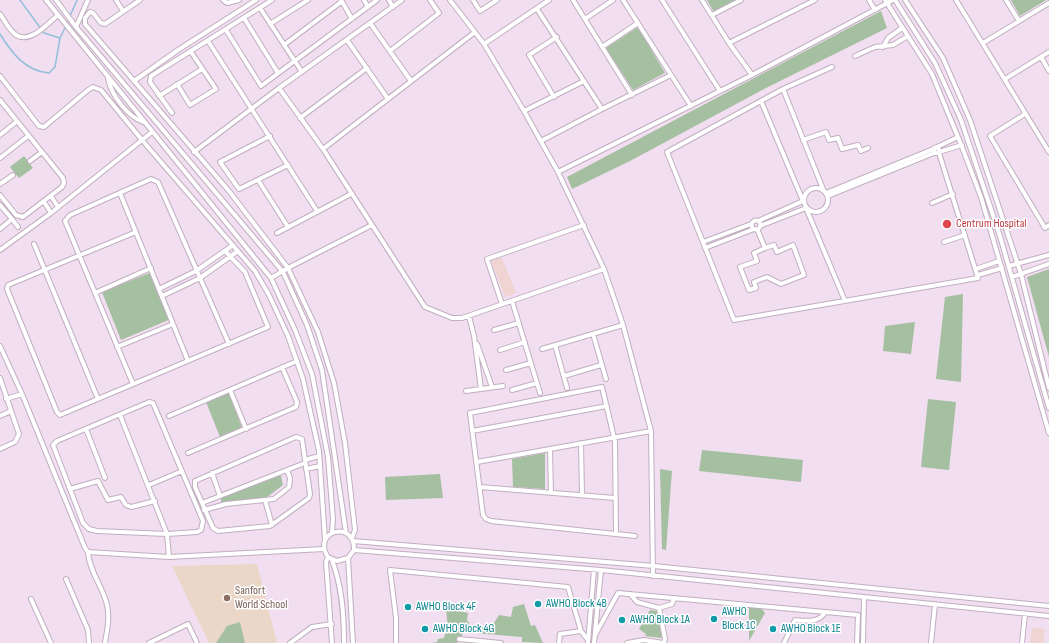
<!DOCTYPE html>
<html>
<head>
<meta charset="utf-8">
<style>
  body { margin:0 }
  canvas { display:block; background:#f1def0 }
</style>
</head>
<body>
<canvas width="1049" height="643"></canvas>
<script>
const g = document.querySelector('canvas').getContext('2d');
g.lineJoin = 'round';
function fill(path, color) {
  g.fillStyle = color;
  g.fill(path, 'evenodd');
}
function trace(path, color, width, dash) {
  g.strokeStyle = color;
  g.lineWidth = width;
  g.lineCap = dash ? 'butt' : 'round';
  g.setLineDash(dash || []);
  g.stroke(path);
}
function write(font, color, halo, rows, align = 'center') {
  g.font = font + ' "Sofia Sans Condensed",sans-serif';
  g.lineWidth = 3;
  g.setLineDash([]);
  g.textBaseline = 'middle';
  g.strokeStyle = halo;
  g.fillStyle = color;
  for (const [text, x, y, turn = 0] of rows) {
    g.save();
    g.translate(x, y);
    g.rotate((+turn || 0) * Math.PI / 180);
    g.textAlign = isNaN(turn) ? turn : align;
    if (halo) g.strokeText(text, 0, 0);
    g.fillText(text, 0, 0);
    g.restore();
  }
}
const education = new Path2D(`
  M257,564L277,643H209L172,566Z`);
const medical = new Path2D(`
  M501,256L516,293L505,297L491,260Z
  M1032,628L1045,629L1043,643H1030Z`);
const green = new Path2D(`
  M707,0H737L714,12Z
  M1011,0H1046L1020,16Z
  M881,11L887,28L764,89L630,161L572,189L567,177Z
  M638,27L665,73L633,90L606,48Z
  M24,156L33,168L19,178L10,167Z
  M1049,269V357L1027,277Z
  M152,272L171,319L121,340L102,292Z
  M963,294L961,382L936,379L945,297Z
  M915,322L911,354L883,351L885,326Z
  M229,393L242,428L220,437L206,402Z
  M928,399L956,402L949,470L921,467Z
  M702,450L803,460L801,482L699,471Z
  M545,453V489L513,487L512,459Z
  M660,469L672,471L666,550L662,549Z
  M440,474L443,498L386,500L385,477Z
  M278,475L281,476L283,485L266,498L221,502V497Z
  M524,604L531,626L535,625L543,643L522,642V637L463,632L462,636H458L457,643H432L437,642L438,639L444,638L446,630H448L446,608L468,613L467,621L469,622V625L491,628L499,615L511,617L513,607Z
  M749,607L762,609L765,613L749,641Z
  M650,610L657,611L662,638L645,636L646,634L639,629Z
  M240,622L245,643H216L227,626Z`);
const stream = new Path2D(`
  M20,0L44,33L60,38
  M70,16L77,0
  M0,34C12,53 25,71 49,73L55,67L60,38L69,20`);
const minor = new Path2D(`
  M46,0L271,278L295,330L312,374L328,457L333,519L332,533
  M56,0L76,27L283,272L307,325L322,370L346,533
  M116,0L123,11
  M140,0L105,24L101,23L93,13L90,12L85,18V24L229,191L288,268L318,332L334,383L345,443L355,530L352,538
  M223,0L227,3L239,0
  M341,0L352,19
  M364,0L368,7
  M389,0L393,7
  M450,0L484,44L524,111L558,172L604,269L623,325L651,431L653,576
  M473,0L480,11L497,0
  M573,0L632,95
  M623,0L691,106
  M662,0L720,91
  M702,0L729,43L752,75
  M869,0L875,10
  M885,0L932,74L962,147L981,197L1049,433
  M895,0L935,63L961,120L1000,236L1049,408
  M905,0L943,58L970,120L1021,274L1049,388
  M956,0L1049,152
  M1006,0L1019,21
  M260,8L302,72
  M537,9L602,109
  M0,14C5,21 9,30 16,35C30,44 47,24 57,16
  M712,15L741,0
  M244,18L278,73
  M585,19L613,0
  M370,23L411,81
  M270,24L308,0
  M76,27L88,0
  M226,30L261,86L377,0
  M347,40L388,99
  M208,41L317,211
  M729,43L815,0
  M983,43L1049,3
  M484,44L549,0
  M284,45L341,2
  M602,47L638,23
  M883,47L888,38L902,28
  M390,51L439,13L430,0
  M855,56L875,47L893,45L908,36
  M1041,57L1049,71
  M832,67L783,89L667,152L734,320L978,278L939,153V150L937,147L934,148V153H939
  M0,76L39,126L44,127L88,90L93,87L101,90L142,140L255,271L269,295L288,336L303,379L319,451L325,540
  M108,79C112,96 127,116 143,122
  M1005,79L1049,52
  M134,81L178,50L256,0
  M177,84L190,105L216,89L191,52
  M279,88L323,149L425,307L452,318H462L604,269
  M783,89L823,189
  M159,96L202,69
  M554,97L529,55L557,37
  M0,100L63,178L64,183L62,187L23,217L16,215L0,195
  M524,111L584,81
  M172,113L150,82L151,76L272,0
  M1025,114L990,136L1045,228L1049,225
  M300,118L367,68
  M0,135L16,122
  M270,136L220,162L239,189L288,165
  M803,140L826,132L829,140L838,138L842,149L858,145L861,151L868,148
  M541,141L602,109L671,75
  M937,147L958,137
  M323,149L475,32
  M194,152L279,88L402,0
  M939,152L962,145
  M0,158L28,136
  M30,161L42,152
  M558,172L752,75L893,0
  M258,180L288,227
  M0,184L13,175
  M804 200a12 12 0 1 1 24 0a12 12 0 1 1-24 0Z
  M120,193L188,361
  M826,193L933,149
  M51,196L58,207
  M828,196L934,153
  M44,202L51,213
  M932,203L953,194
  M0,205L12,219L0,229
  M12,219L18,227
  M751.5 225a4.5 4.5 0 1 1 9 0a4.5 4.5 0 1 1-9 0Z
  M758,221L803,201L761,101
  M760,226L806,208L845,301
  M757,229L765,248L754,253L757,261L740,267L749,290L756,288L754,282L767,277L781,284L804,275L793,245L777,252L774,245L765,248
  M136,232L8,285L7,289L57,412L60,415L268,327L245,272L225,251
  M277,233L351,194
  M703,242L751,224
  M944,242L965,235
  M34,244L98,399
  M705,248L754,229
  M0,250L51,213L152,132
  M1009,266L1049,255
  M976,269L999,261
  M978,275L1002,268
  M1012,277L1049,264
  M271,278L288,268L372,225
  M159,289L196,271L233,245
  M95,293L151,268
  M162,296L200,278L238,251
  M512,301L540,393
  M502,304L487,259L584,225
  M469,316L474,336L481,389
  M494,330L519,323
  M593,334L606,379
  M477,344L492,387
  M555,345L567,388
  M0,346L22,394L85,548L88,552L169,557L324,549
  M117,347L173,324
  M542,349L623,325
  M500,350L525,342
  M506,370L531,363
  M564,376L601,365
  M0,378L19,434L15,442L0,449
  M133,384L65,221L70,215L151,179L158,182L229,344
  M230,390L246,429
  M512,390L537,383
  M466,391L503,386
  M6,399L22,394
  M149,402L153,403L203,521L201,530L197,532L167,534L97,531L89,529L83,523L53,445L57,441Z
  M120,415L167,534L169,557
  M0,416L11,411
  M169,416L297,361
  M86,429L105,478
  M472,431L607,406
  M296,437L302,439L310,494L309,498L270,526L218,531L213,528L195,487V481Z
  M581,443L582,495
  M550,449L551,493
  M188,453L296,407L297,402L282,367
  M305,460L319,456
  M477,462L651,431
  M306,469L320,466
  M212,473L220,496
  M149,485L182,471
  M480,487L615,498
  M70,489L98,481L108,500L121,497L126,505L131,507L155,501
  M265,500L272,525
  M202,503L305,463
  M204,510L226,504L274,499L289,487L290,478L287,470
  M616,534L615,442L602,387L470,413L483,515L486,519L491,521L635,536
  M353,541L654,566L1049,606
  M354,550L601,570L1049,616
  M88,552C89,571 103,587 107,605C110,618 107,630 105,643
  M328,557L337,561L348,558L354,550C355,519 311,531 328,557L326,562L332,643
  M348,558L353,643
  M332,560C342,587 344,614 344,643
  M66,579L88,630L89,643
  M630,594L637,602L659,608
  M31,599L51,643
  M595,635L618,593L858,615L857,643
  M459,639L501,643
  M149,643L188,624L197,643
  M290,643L312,627L332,624
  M396,643V618L390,570L568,587L581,631L588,640
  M559,643L560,634L581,631
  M588,643L594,570
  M594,643L601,570
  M627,643L644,640L663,643
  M664,643L665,639L659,608L672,604L674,598
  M784,643L795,620C805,621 820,623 825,612
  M863,643L864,597
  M931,643L935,604
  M1022,643L1025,614`);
const markers = [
  [947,224,5,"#e0444e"],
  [227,598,4,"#8d6e63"],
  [538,604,4,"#0f9aa8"],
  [408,607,4,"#0f9aa8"],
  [714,619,4,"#0f9aa8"],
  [622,620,4,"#0f9aa8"],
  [425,629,4,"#0f9aa8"],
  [773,629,4,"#0f9aa8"]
];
const healthNames = [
  ["Centrum Hospital",956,224]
];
const educationNames = [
  ["Sanfort",235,591],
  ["World School",235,605]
];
const cultureNames = [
  ["AWHO Block 4B",546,604],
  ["AWHO Block 4F",416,607],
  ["AWHO",722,612],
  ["Block 1C",722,626],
  ["AWHO Block 1A",630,620],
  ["AWHO Block 4G",433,629],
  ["AWHO Block 1E",781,629]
];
fill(education, '#ebd7c8');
fill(medical, '#efd4d2');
fill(green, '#a5bfa1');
trace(stream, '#94bfdb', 1.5);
trace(minor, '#c1afc0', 6);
trace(minor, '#fff', 4);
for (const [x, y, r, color] of markers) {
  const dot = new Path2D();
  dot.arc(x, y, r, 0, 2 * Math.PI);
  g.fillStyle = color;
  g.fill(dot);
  trace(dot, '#fff', 1.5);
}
write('12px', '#be3a42', '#fff', healthNames, 'left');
write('12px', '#785e54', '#fff', educationNames, 'left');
write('12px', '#0d838f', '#fff', cultureNames, 'left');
</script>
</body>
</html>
